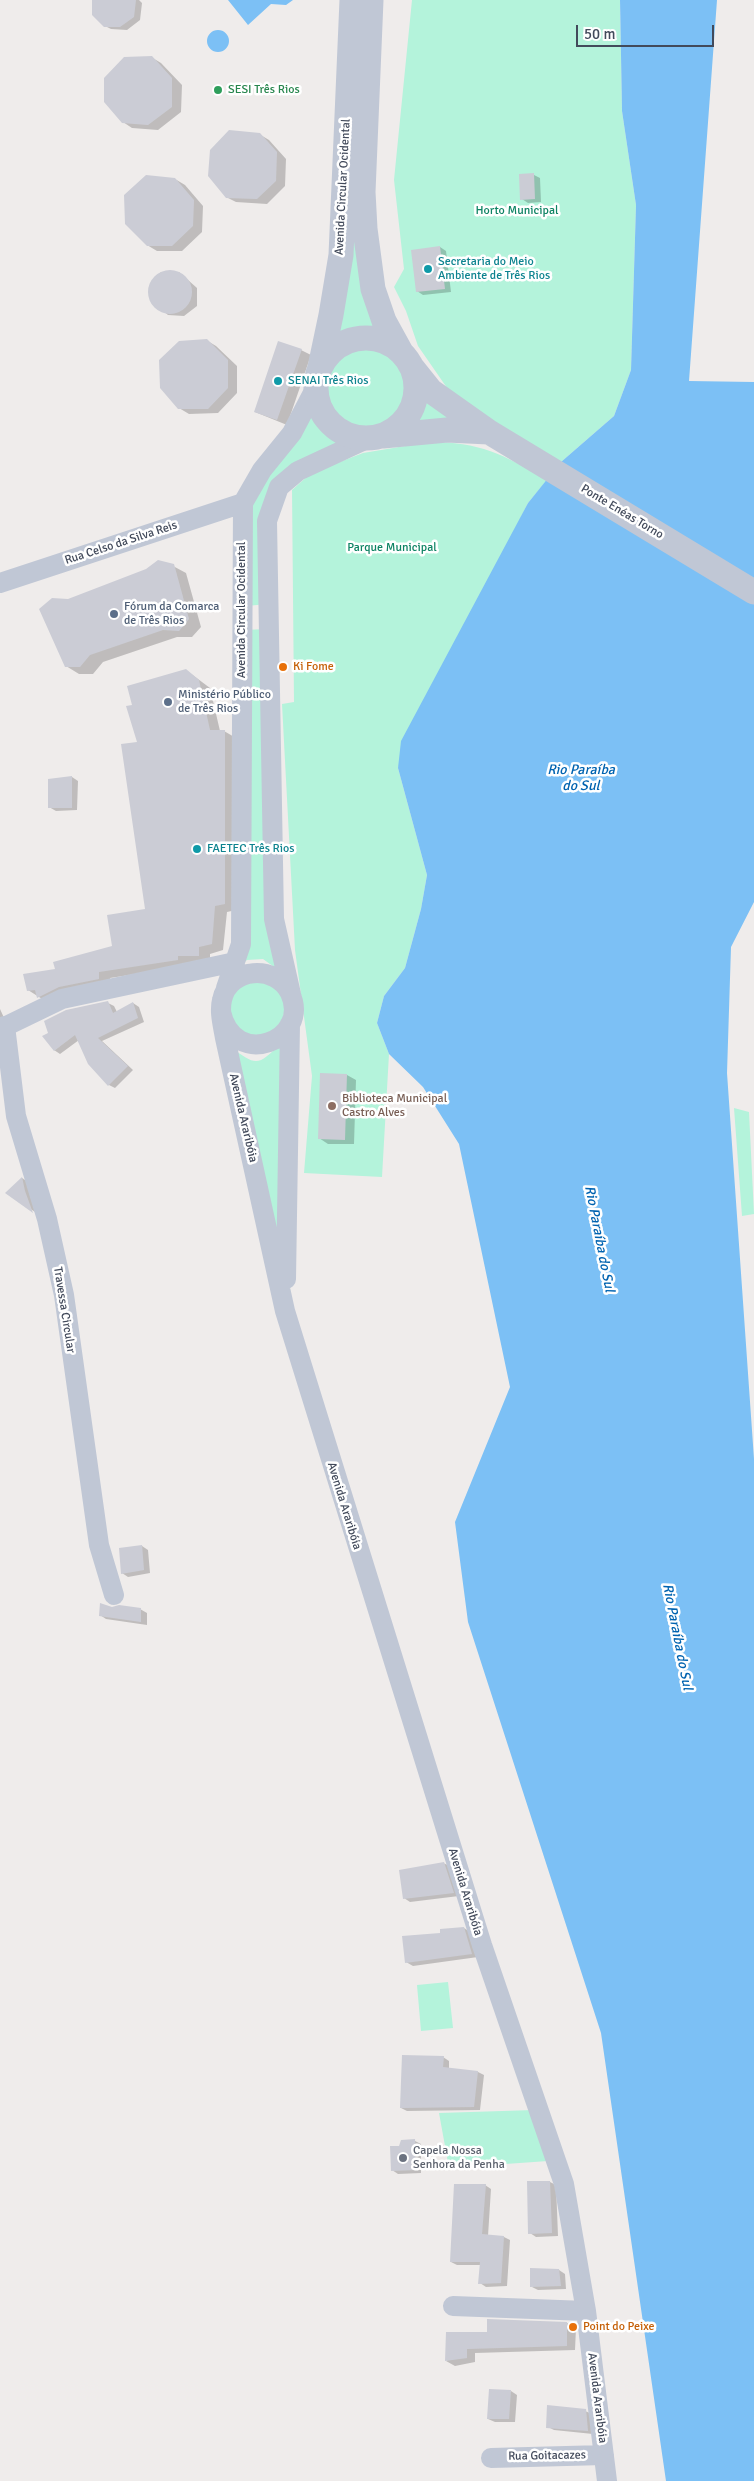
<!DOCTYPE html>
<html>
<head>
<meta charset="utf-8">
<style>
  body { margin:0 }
  #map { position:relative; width:754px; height:2481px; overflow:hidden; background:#efeceb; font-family:Signika,sans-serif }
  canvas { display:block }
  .scale { position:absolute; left:576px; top:25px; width:138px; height:22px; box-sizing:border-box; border:2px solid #424a5b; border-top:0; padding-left:6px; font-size:15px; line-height:18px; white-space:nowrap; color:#424a5b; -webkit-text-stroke:4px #fff; paint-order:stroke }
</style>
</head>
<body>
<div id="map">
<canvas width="754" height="2481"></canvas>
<div class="scale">50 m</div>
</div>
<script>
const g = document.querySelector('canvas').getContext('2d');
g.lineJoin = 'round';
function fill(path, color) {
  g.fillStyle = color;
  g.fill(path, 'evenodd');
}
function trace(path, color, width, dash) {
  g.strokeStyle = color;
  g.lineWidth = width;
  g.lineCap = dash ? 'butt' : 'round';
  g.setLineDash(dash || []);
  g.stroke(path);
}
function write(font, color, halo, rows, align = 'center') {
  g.font = font + ' Signika,sans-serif';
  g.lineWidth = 5;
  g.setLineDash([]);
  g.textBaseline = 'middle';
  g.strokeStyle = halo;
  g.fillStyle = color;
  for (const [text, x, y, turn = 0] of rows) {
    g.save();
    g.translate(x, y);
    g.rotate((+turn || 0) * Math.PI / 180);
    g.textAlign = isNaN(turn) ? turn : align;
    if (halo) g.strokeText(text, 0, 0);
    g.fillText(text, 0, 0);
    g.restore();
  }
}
const green = new Path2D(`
  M412,0H620L622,111L636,205L631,370L614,416L561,462L454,398L418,346L406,311L394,287L404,269L394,180Z
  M346,181L384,337C362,331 347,334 330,349Z
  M322 390a43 43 0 1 1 86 0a43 43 0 1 1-86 0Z
  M422,383L476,428L403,431L425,406Z
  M312,402L327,430L347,442L281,480L267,604L247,606L251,507Z
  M429,442C480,442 503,454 547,480L528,503L398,768L427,875L421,909L405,968L384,996L377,1023L389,1054L382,1177L304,1173L312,1076L295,950L282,704L294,702L292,490L311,473L363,453Z
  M267,629L281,972L263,959L247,960L234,971L244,630Z
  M262,978L285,996L283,1026L257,1040L231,1025C228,988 227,990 262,978Z
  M282,1042L280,1252L231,1047C257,1067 258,1066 282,1042Z
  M734,1108L749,1112L754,1214L742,1216Z
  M448,1982L453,2028L421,2031L417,1985Z
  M534,2110L548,2161L449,2168L439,2113Z`);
const water = new Path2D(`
  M228,0H293L286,5L271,4L248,25Z
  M620,0H717L689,381L754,382V902L731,947L727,1073L754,1459V2481H666L601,2033L468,1622L455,1522L510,1387L459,1144L423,1087L389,1054L377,1023L384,996L405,968L421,909L427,875L398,768L401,741L528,503L561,462L614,416L631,370L636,205L622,111Z
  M207 41a11 11 0 1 1 22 0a11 11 0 1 1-22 0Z`);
const shadow = new Path2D(`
  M93,0H139L142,3L140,20L127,30L111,29L105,26Z
  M151,57L161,63L182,85L181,112L158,130L132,128L123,122Z
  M259,134L269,140L286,159L285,186L267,204L236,202L226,197Z
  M534,175L540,178L541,202L528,203L522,199Z
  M175,179L185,185L203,206L202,232L182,251H157L147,245Z
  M440,247L446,251L451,292L423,295L417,291Z
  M161,272H179L197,288V306L184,316L168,315L151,301L150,284Z
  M206,340L216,346L237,366V393L218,413L189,414L179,408Z
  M301,350L311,355L287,425L255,412Z
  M173,566L186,573L201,627L192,637H177L103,662L93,674H79L66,666L68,600Z
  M186,670L210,688L220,731H224L236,738V910L227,912L223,950L210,954V962H189V966L110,978L112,983L50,1004L28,990L56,970L113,947L146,910L139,743L134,706Z
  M72,777L78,781L77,810L56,811L49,807Z
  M108,1003L114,1006L117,1012L133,1003L139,1007L144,1022L102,1041L133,1070L115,1088L109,1085L79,1040L60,1054L54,1050Z
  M0,1009L5,1020L0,1023Z
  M347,1075L356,1080L354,1144H328L319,1138Z
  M22,1178L28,1182L38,1214L7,1193Z
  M142,1546L148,1550L150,1573L128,1577L122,1573L121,1549Z
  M112,1608L140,1609L147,1613V1625L106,1619L100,1615Z
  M443,1863L450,1866L459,1896L410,1902L404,1898Z
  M464,1928L470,1932L478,1957L413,1966L406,1962L441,1934Z
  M443,2057L449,2061V2069L478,2072L484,2075L480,2110L407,2111L401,2108Z
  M415,2141L421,2144V2173L398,2174L392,2170Z
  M550,2182L556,2185L558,2236L536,2237L530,2233Z
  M485,2185L491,2189L488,2236L504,2237L510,2240L507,2286L486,2287L480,2283L481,2265H457L451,2262Z
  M559,2270L565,2274L566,2289L538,2290L532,2287Z
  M567,2323L576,2328L575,2350L475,2353V2362L455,2366L446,2361L488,2333Z
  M511,2391L517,2395L515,2422H495L488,2419Z
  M585,2411L592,2414L593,2434L554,2430L548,2427Z`);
const building = new Path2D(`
  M92,0H136L134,17L120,27H104L92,15Z
  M152,56L172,78V107L148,125L122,123L104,102V78L124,57Z
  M229,130L260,133L277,152L276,181L257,199L226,198L208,176L210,150Z
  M534,173L535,199L520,200L519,174Z
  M146,175L175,178L194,200L193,226L172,246H147L125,224L124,195Z
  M440,246L445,289L416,292L411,250Z
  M148 292a22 22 0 1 1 44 0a22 22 0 1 1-44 0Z
  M207,339L228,360V388L208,409H178L160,388L159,360L179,341Z
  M278,341L302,349L277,420L254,412Z
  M158,560L174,564L189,619L179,631L163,630L90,655L80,667H65L39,609L52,598L68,599L146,569Z
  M186,669L199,680L210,730H225V904L215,906L212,944L199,947V956H178V960L99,972V979L59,987L37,998L35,990L27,991L23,974L55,969L53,962L112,946L107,915L145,909L121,744L137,742L126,706L132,705L127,686Z
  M72,776V808H48V779Z
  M108,1001L113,1013L133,1002L138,1018L98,1038L128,1066L108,1086L88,1064L75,1035L54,1051L42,1036L48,1033L44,1021L66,1010Z
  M320,1073L347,1074L345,1140L318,1139Z
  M22,1177L25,1191L33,1213L5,1193Z
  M142,1545L144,1570L121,1574L119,1548Z
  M100,1603L112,1607L119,1605L141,1608V1622L99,1616Z
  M444,1862L454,1893L403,1899L399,1870Z
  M464,1927L472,1954L405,1963L402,1936L440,1933V1929Z
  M402,2055L444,2056L443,2067L478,2071L474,2107L400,2108Z
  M415,2139L416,2170L391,2171L390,2146H399L401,2140Z
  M527,2181H550L552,2233L528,2234Z
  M454,2184H486L482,2234L504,2236L501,2283L478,2284L480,2262H450Z
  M530,2268L559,2269L561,2286L530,2287Z
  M487,2319L567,2322V2346L467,2349V2358L445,2361L446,2332H487Z
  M489,2389L511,2390L509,2419H487Z
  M547,2405L586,2409L588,2431L546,2428Z`);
const minor = new Path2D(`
  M0,583L243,503
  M226,988L241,944L243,503L262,470L292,433L315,389
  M291,994L274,919L267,521L279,487L298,471L367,439
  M221,1012C234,1071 312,1040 290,993C276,964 229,967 222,1000C219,1012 223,1026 225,1038L285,1311L482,1945L564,2184L586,2311L607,2481
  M5,1026L16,1116L47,1219L64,1295L99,1545L114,1595
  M0,1029L62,999L235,962
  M286,1279L290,1024
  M453,2306L586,2311
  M491,2458L604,2455`);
const tertiary = new Path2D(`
  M371,0L363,192L365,229L373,289L384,321L401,352
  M316 388a50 50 0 1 1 100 0a50 50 0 1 1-100 0Z
  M411,366L431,391L489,432L754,592
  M319,372L331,315L341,255L352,0
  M383,436L447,430L489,432`);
const markers = [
  [218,90,5,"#2e9e5b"],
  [428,269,5,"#0f9aa8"],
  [278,381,5,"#0f9aa8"],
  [114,614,5,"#5c6f8a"],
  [283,667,5,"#e8710a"],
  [168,702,5,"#5c6f8a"],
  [197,849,5,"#0f9aa8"],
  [332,1106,5,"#8d6e63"],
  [403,2158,5,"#6b7280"],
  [573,2327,5,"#e8710a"]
];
const leisureNames = [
  ["SESI Três Rios",228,90]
];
const streetNames = [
  ["Avenida Circular Ocidental",343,187,-87],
  ["Ponte Enéas Torno",622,512,31],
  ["Rua Celso da Silva Reis",121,543,-18],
  ["Avenida Circular Ocidental",242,610,-90],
  ["Avenida Araribóia",243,1118,77],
  ["Travessa Circular",64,1310,81],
  ["Avenida Araribóia",344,1506,73],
  ["Avenida Araribóia",465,1892,73],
  ["Avenida Araribóia",597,2398,83],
  ["Rua Goitacazes",547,2456,-1]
];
const parkNames = [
  ["Horto Municipal",517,211],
  ["Parque Municipal",392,548]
];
const cultureNames = [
  ["Secretaria do Meio",438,262],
  ["Ambiente de Três Rios",438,276],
  ["SENAI Três Rios",288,381],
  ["FAETEC Três Rios",207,849]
];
const serviceNames = [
  ["Fórum da Comarca",124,607],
  ["de Três Rios",124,621],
  ["Ministério Público",178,695],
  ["de Três Rios",178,709]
];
const foodNames = [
  ["Ki Fome",293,667],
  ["Point do Peixe",583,2327]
];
const educationNames = [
  ["Biblioteca Municipal",342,1099],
  ["Castro Alves",342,1113]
];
const worshipNames = [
  ["Capela Nossa",413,2151],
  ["Senhora da Penha",413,2165]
];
const waterNames = [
  ["Rio Paraíba",581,770],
  ["do Sul",581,786],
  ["Rio Paraíba do Sul",599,1239,79],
  ["Rio Paraíba do Sul",677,1637,79]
];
fill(green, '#b4f3db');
fill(water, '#7cc0f5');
fill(shadow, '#0003');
fill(building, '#cbccd5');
trace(minor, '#c0c7d5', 20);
trace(tertiary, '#c0c7d5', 25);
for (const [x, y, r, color] of markers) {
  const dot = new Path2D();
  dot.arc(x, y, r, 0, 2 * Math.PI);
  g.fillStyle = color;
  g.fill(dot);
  trace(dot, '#fff', 2);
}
write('12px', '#27864d', '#fff', leisureNames, 'left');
write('12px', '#424a5b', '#fff', streetNames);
write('12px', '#0d8363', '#fff', parkNames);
write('12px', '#0d838f', '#fff', cultureNames, 'left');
write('12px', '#4e5e75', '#fff', serviceNames, 'left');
write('12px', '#c56008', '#fff', foodNames, 'left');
write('12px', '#785e54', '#fff', educationNames, 'left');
write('12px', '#5b616d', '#fff', worshipNames, 'left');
write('italic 14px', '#0063b0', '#fff', waterNames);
</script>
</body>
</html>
